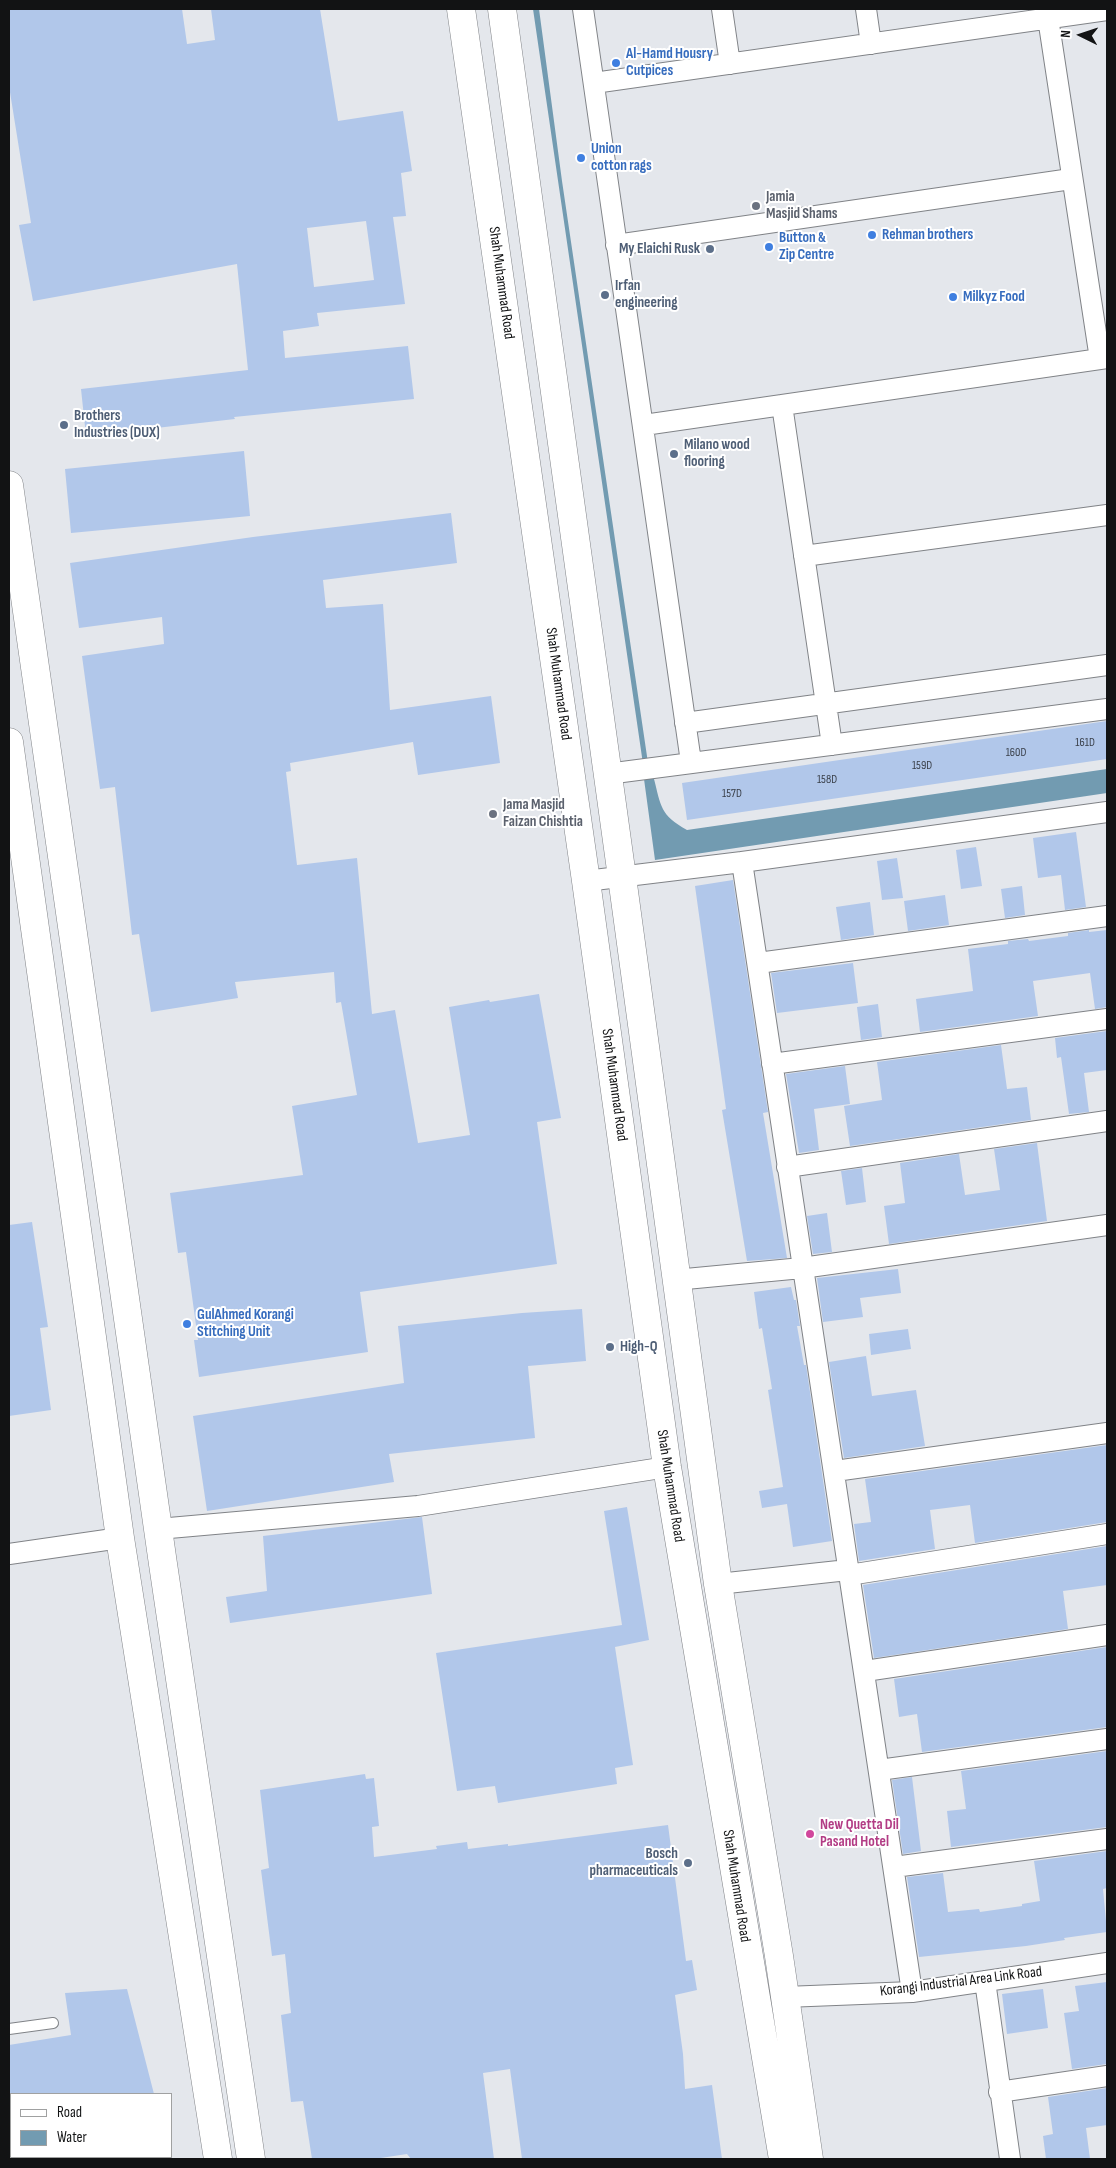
<!DOCTYPE html>
<html>
<head>
<meta charset="utf-8">
<style>
  body { margin:0 }
  #map { position:relative; width:1116px; height:2168px; overflow:hidden; background:#e4e7ec; font-family:"Sofia Sans Condensed",sans-serif }
  canvas { display:block }
  .frame { position:absolute; inset:0; border:10px solid #121314; pointer-events:none }
  .legend { position:absolute; left:10px; top:2093px; width:162px; height:65px; box-sizing:border-box; background:#fff; border:1px solid #a0a1a1; margin:0; padding:6px 9px; list-style:none; font-size:15px; color:#121314 }
  .legend li { display:flex; align-items:center; gap:10px; height:25px }
  .legend b { width:25px; border:1px solid #a0a1a1 }
  .north { position:absolute; left:1056px; top:10px; width:50px; height:50px; -webkit-text-stroke:4px #fff; paint-order:stroke; rotate:274deg; font-size:14px; font-weight:700; line-height:20px; text-align:center; color:#121314 }
  .north::after { content:''; display:block; margin:auto; width:18px; height:22px; background:#121314; clip-path:polygon(50% 0,100% 100%,50% 72%,0 100%) }
</style>
</head>
<body>
<div id="map">
<canvas width="1116" height="2168"></canvas>
<div class="frame"></div>
<ul class="legend">
<li><b style="height:6px;background:#fff"></b>Road</li>
<li><b style="height:14px;background:#729bb1"></b>Water</li>
</ul>
<div class="north">N</div>
</div>
<script>
const g = document.querySelector('canvas').getContext('2d');
g.lineJoin = 'round';
function fill(path, color) {
  g.fillStyle = color;
  g.fill(path, 'evenodd');
}
function trace(path, color, width, dash) {
  g.strokeStyle = color;
  g.lineWidth = width;
  g.lineCap = dash ? 'butt' : 'round';
  g.setLineDash(dash || []);
  g.stroke(path);
}
function write(font, color, halo, rows, align = 'center') {
  g.font = font + ' "Sofia Sans Condensed",sans-serif';
  g.lineWidth = 4;
  g.setLineDash([]);
  g.textBaseline = 'middle';
  g.strokeStyle = halo;
  g.fillStyle = color;
  for (const [text, x, y, turn = 0] of rows) {
    g.save();
    g.translate(x, y);
    g.rotate((+turn || 0) * Math.PI / 180);
    g.textAlign = isNaN(turn) ? turn : align;
    if (halo) g.strokeText(text, 0, 0);
    g.fillText(text, 0, 0);
    g.restore();
  }
}
const water = new Path2D(`
  M533,9H539L562,181L648,763L643,764Z
  M1107,769V793L655,860L644,779H654C661,806 660,815 687,830Z`);
const building = new Path2D(`
  M9,9H182L187,44L215,40L211,9H320L338,121L403,111L412,171L401,173L406,216L393,217L405,304L317,313L319,326L283,331L285,358L408,346L414,399L234,417L235,419L86,436L81,389L248,370L237,264L33,301L19,225L31,223L9,86ZM366,221L374,280L314,287L307,228Z
  M244,451L250,516L71,533L65,469Z
  M451,513L457,563L323,580L326,608L383,604L390,710L491,696L500,763L418,775L413,742L290,763L291,771L286,772L297,865L357,858L372,1014L395,1010L418,1143L470,1135L449,1007L489,1000L490,1002L539,994L561,1118L537,1122L557,1264L360,1292L368,1352L199,1377L194,1340H198L186,1252L178,1253L170,1193L303,1175L292,1106L357,1095L341,1002L336,1003L334,972L235,982L238,998L151,1012L139,934L132,935L115,787L100,789L82,656L164,644L162,617L79,628L70,563L253,537Z
  M1107,721V759L687,820L682,783Z
  M1076,832L1086,907L1065,910L1061,875L1038,878L1033,838Z
  M976,847L982,886L961,889L956,850Z
  M897,858L903,898L882,900L877,861Z
  M733,880L768,1112L763,1113L787,1258L747,1261L722,1110L726,1109L695,886Z
  M1022,886L1025,915L1005,918L1001,889Z
  M945,895L949,925L908,931L904,901Z
  M870,902L874,935L841,940L836,907Z
  M1089,930V932L1107,930V1007L1095,1009L1090,973L1033,981L1038,1016L920,1032L916,999L973,991L968,949L1008,944V941L1028,939L1029,941L1068,936V933Z
  M853,963L858,1003L777,1013L771,973Z
  M878,1004L882,1037L861,1040L857,1007Z
  M1107,1031V1070L1084,1073L1089,1112L1069,1114L1061,1057L1057,1058L1055,1038Z
  M1001,1045L1007,1089L1027,1087L1031,1120L850,1146L844,1106L882,1100L877,1062Z
  M845,1066L850,1104L814,1109L819,1150L799,1153L786,1074Z
  M1037,1143L1047,1221L889,1244L884,1206L905,1203L900,1163L959,1154L965,1195L1000,1190L994,1149Z
  M862,1168L866,1202L846,1205L841,1171Z
  M827,1213L832,1252L813,1254L807,1216Z
  M32,1222L48,1327L40,1328L51,1410L9,1416V1225Z
  M898,1269L901,1293L860,1298L863,1317L823,1322L817,1278Z
  M791,1287L794,1300H796L800,1326H797L804,1365H806L832,1541L793,1547L787,1504L762,1508L759,1491L783,1487L768,1390L772,1389L762,1328L759,1329L754,1292Z
  M582,1309L586,1361L528,1366L535,1438L389,1454L394,1482L207,1511L193,1416L404,1383L398,1326L522,1313Z
  M908,1329L911,1349L871,1355L869,1334Z
  M866,1356L872,1396L916,1390L925,1446L844,1458L829,1362Z
  M1107,1445V1522L975,1543L970,1505L930,1510L935,1549L859,1561L854,1524L871,1522L865,1479Z
  M627,1507L649,1640L615,1647L633,1765L615,1768L617,1784L498,1803L495,1786L457,1791L436,1653L622,1625L604,1511Z
  M422,1517L432,1594L230,1623L226,1597L267,1591L263,1536Z
  M1107,1546V1585L1063,1591L1068,1629L874,1658L863,1585Z
  M1107,1647V1727L922,1752L917,1714L899,1717L894,1679Z
  M1107,1751V1827L951,1847L947,1811L966,1809L961,1771Z
  M365,1774L366,1779L374,1778L379,1826L372,1827L374,1857L437,1849L436,1846L467,1842L468,1849L508,1844V1846L668,1825L686,1961L692,1960L697,1990L675,1995L683,2054L685,2089L712,2085L722,2159H522L510,2069L483,2073L494,2159H411L407,2154L374,2159H312L303,2101L291,2102L281,2015L291,2013L285,1954L272,1956L261,1870L269,1868L260,1790Z
  M912,1777L921,1851L903,1854L892,1780Z
  M1107,1851V1888L1103,1889L1107,1932L1064,1938L1065,1940L1026,1946L919,1957L907,1877L943,1873L948,1912L979,1909L980,1912L1022,1906V1904L1040,1901L1034,1861Z
  M1107,1982V2064L1072,2069L1064,2013L1079,2011L1075,1986Z
  M127,1989L154,2094H9V2045L71,2035L65,1993Z
  M1043,1989L1048,2028L1007,2034L1002,1994Z
  M1107,2088V2125L1086,2128L1090,2159H1046L1043,2136L1053,2134L1048,2097Z`);
const lane = new Path2D(`
  M9,2029L53,2023`);
const street = new Path2D(`
  M583,9L691,762
  M722,9L730,64
  M866,9L871,44
  M1048,18L1100,359
  M594,83L1107,10
  M616,245L1071,179
  M782,405L832,745
  M644,425L1107,358
  M804,556L1107,515
  M685,723L1107,665
  M607,774L1107,709
  M742,862L912,1992
  M586,881L742,862L1107,812
  M758,963L1107,916
  M772,1064L1107,1019
  M787,1167L1107,1121
  M675,1280L802,1268L1107,1225
  M835,1471L1107,1433
  M158,1529L418,1506L667,1467
  M9,1554L120,1538
  M849,1575L1107,1534
  M718,1584L848,1570
  M865,1671L1107,1635
  M879,1770L1107,1739
  M894,1867L1107,1839
  M985,1981L1010,2159
  M785,1997L912,1992L1107,1963
  M999,2092L1107,2076`);
const secondary = new Path2D(`
  M461,9L586,881L667,1467L783,2159
  M502,9L622,877L718,1584L779,1956L809,2159
  M9,485L163,1564L251,2159
  M9,742L120,1538L218,2159`);
const markers = [
  [616,63,5,"#3f7fe0"],
  [581,158,5,"#3f7fe0"],
  [756,206,5,"#6b7280"],
  [872,235,5,"#3f7fe0"],
  [769,247,5,"#3f7fe0"],
  [710,249,5,"#5c6f8a"],
  [605,295,5,"#5c6f8a"],
  [953,297,5,"#3f7fe0"],
  [64,425,5,"#5c6f8a"],
  [674,454,5,"#5c6f8a"],
  [493,814,5,"#6b7280"],
  [187,1324,5,"#3f7fe0"],
  [610,1347,5,"#5c6f8a"],
  [810,1834,5,"#d1479c"],
  [688,1863,5,"#5c6f8a"]
];
const numberNames = [
  ["161D",1085,743],
  ["160D",1016,753],
  ["159D",922,766],
  ["158D",827,780],
  ["157D",732,794]
];
const shopNames = [
  ["Al-Hamd Housry",626,54],
  ["Cutpices",626,71],
  ["Union",591,149],
  ["cotton rags",591,166],
  ["Rehman brothers",882,235],
  ["Button &",779,238],
  ["Zip Centre",779,255],
  ["Milkyz Food",963,297],
  ["GulAhmed Korangi",197,1315],
  ["Stitching Unit",197,1332]
];
const worshipNames = [
  ["Jamia",766,197],
  ["Masjid Shams",766,214],
  ["Jama Masjid",503,805],
  ["Faizan Chishtia",503,822]
];
const serviceNames = [
  ["My Elaichi Rusk",700,249,"right"],
  ["Irfan",615,286],
  ["engineering",615,303],
  ["Brothers",74,416],
  ["Industries (DUX)",74,433],
  ["Milano wood",684,445],
  ["flooring",684,462],
  ["High-Q",620,1347],
  ["Bosch",678,1854,"right"],
  ["pharmaceuticals",678,1871,"right"]
];
const streetNames = [
  ["Shah Muhammad Road",501,283,82],
  ["Shah Muhammad Road",558,684,82],
  ["Shah Muhammad Road",614,1085,82],
  ["Shah Muhammad Road",670,1486,81],
  ["Shah Muhammad Road",736,1886,81],
  ["Korangi Industrial Area Link Road",961,1982,-7]
];
const hotelNames = [
  ["New Quetta Dil",820,1825],
  ["Pasand Hotel",820,1842]
];
fill(water, '#729bb1');
fill(building, '#b1c7ea');
trace(lane, '#808387', 12);
trace(street, '#808387', 22);
trace(secondary, '#808387', 29);
trace(lane, '#fff', 10);
trace(street, '#fff', 20);
trace(secondary, '#fff', 28);
for (const [x, y, r, color] of markers) {
  const dot = new Path2D();
  dot.arc(x, y, r, 0, 2 * Math.PI);
  g.fillStyle = color;
  g.fill(dot);
  trace(dot, '#fff', 2);
}
write('12px', '#3a404a', null, numberNames);
write('bold 15px', '#366cbe', '#fff', shopNames, 'left');
write('bold 15px', '#5b616d', '#fff', worshipNames, 'left');
write('bold 15px', '#4e5e75', '#fff', serviceNames, 'left');
write('15px', '#121314', '#fff', streetNames);
write('bold 15px', '#b23c85', '#fff', hotelNames, 'left');
</script>
</body>
</html>
